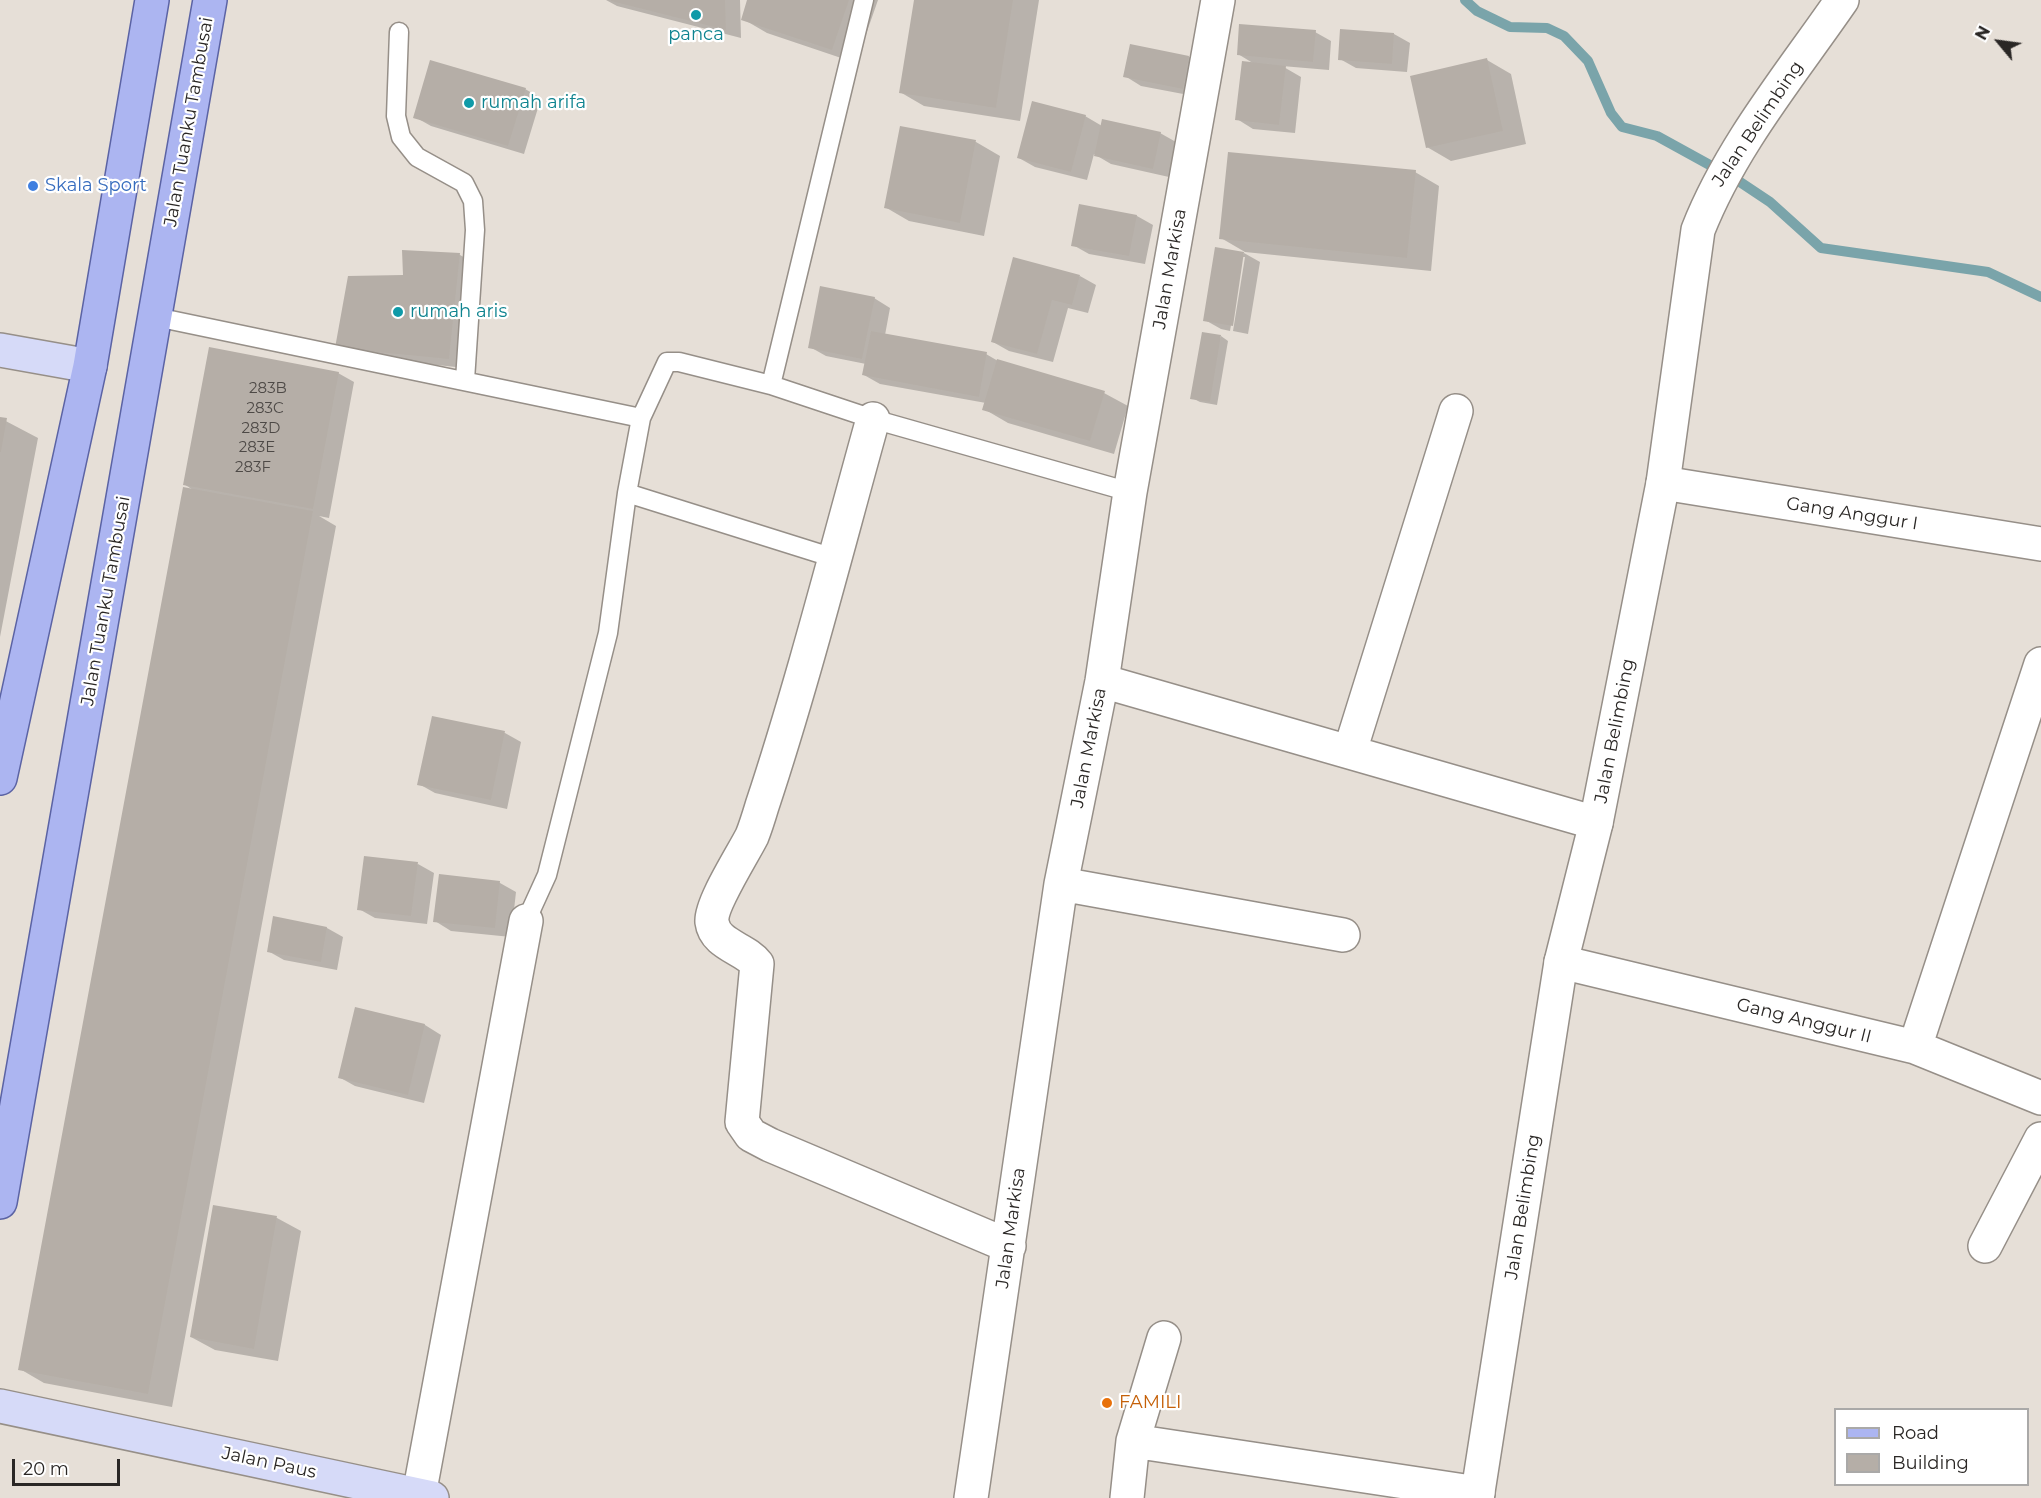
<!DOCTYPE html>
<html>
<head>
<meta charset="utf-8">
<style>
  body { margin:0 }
  #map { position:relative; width:2041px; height:1498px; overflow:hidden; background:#e6dfd7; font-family:Montserrat,sans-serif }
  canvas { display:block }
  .legend { position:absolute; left:1834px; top:1408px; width:195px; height:78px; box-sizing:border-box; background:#fff; border:2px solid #aaa9a8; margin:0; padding:8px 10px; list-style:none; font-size:18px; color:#2a2725 }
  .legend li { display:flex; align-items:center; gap:12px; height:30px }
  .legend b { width:30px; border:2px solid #aaa9a8 }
  .north { position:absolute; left:1969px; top:12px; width:60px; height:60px; -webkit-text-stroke:4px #fff; paint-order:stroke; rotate:299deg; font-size:16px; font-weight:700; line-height:24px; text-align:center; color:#2a2725 }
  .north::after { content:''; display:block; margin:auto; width:21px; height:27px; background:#2a2725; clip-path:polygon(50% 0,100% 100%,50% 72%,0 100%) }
  .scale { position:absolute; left:12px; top:1459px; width:108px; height:27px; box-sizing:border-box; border:3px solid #2a2725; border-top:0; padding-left:8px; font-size:18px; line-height:21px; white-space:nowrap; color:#2a2725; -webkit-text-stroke:4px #fff; paint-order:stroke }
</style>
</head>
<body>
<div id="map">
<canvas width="2041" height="1498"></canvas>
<ul class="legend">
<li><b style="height:8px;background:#acb5f1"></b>Road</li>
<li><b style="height:16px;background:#b5aea7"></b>Building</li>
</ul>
<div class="north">N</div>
<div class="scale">20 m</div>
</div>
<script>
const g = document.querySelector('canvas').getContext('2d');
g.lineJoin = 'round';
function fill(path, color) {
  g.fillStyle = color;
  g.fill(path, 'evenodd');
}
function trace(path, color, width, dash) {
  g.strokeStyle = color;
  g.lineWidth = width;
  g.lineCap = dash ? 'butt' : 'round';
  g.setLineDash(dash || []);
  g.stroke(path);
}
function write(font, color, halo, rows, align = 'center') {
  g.font = font + ' Montserrat,sans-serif';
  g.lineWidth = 4.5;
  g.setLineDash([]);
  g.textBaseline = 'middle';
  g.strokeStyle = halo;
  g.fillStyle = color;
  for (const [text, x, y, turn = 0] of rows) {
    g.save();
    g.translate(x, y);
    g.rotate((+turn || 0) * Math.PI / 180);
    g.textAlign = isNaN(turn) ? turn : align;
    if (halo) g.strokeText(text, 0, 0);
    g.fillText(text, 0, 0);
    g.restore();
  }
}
const shadow = new Path2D(`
  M606,0H740L741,38L617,6Z
  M749,0H878L856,63L767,33L743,19Z
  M915,0H1039L1020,121L924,106L900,92Z
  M1315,32L1331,41L1329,70L1282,66L1301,77L1295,133L1253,129L1237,119L1256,65L1238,54Z
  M1394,34L1410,43L1407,72L1356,68L1340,59Z
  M1131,46L1189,57L1205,66L1199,97L1141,86L1125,76Z
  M1487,60L1511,74L1526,144L1451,161L1427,147Z
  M525,89L541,98L524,154L431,126L415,117Z
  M1085,116L1102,126L1160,133L1176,142L1169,177L1111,164L1094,154L1087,180L1035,167L1019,158Z
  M901,127L976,142L1000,156L984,236L909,221L885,207Z
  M1415,172L1439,186L1431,271L1245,252L1221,238Z
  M1080,206L1137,216L1153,225L1145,264L1089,254L1073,245Z
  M404,252L460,255L476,264L465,368L353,356L404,276Z
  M1244,253L1260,262L1248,334L1233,331L1245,257H1242L1230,331L1221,329L1205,320Z
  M1080,276L1096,285L1088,313L1068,308L1053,362L1009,351L993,342Z
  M874,298L890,308L885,335L986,354L998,361L1104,393L1128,406L1114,454L1008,423L984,409L986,403L880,384L864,375L866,364L826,356L810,347Z
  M1221,336L1228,341L1217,405L1200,402L1192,398Z
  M338,373L354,382L329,518L319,516L336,526L172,1407L44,1383L20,1369L193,490L184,484Z
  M0,418L38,438L0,637Z
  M433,717L505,733L521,742L507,809L435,793L419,784Z
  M418,864L434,873L427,924L375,918L359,909Z
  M440,876L500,883L516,892L511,937L451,931L435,921Z
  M274,918L327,928L343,937L337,970L284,960L268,951Z
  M356,1009L425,1025L441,1035L424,1103L355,1086L339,1077Z
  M214,1207L277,1218L301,1231L278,1361L215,1350L191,1337Z`);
const stream = new Path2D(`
  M1465,0L1477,11L1510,27L1547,28L1564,36L1588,61L1611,113L1622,127L1657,136L1737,180L1770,202L1821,248L1988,272L2041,297`);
const building = new Path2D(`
  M725,0L726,30L611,1V0Z
  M747,0H849L832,50L741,20Z
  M914,0H1013L996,108L899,93Z
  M1239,24L1316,30L1313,62L1237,55Z
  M1340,29L1394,33L1392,64L1338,60Z
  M1130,44L1189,56L1183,89L1123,77Z
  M1487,58L1503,131L1426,148L1410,76Z
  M430,60L526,88L508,146L413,118Z
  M1242,61L1286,66L1279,125L1235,120Z
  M1032,101L1086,115L1071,172L1017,158Z
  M1102,119L1161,132L1153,169L1094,156Z
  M900,126L976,140L960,223L884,208Z
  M1228,152L1416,170L1407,258L1219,239Z
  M1079,204L1137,215L1129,256L1071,246Z
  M1215,247L1244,252L1233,326L1203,321Z
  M402,250L460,253L449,359L335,348L348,276L403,275Z
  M1013,257L1080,275L1072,305L1052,300L1037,354L991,342Z
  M820,286L875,297L862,359L808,348Z
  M871,331L987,352L979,397L862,375Z
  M1202,332L1221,335L1210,402L1190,399Z
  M209,347L339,372L313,509L183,485Z
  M997,359L1105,391L1090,441L982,410Z
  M0,417L7,418L1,452H0Z
  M183,487L313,511L148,1394L18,1370Z
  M432,716L505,731L491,800L417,785Z
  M364,856L418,862L411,916L357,910Z
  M439,874L500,881L495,928L433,922Z
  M273,916L327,927L321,962L267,952Z
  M355,1007L425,1024L408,1095L338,1078Z
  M213,1205L277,1216L254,1349L190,1337Z`);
const service = new Path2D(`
  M399,32L396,116L401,137L417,157L464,183L473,201L475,230L465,380
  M156,317L641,418
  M771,385L864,0
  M627,493L834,558
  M526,921L547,875L608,633L627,493L641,418L667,362H679L771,385L873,419L1130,492`);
const minor = new Path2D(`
  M873,419C837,548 804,679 762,806C759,816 756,826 752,836C743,854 710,905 712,922C715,945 745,948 757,964L742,1122L751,1135L770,1145L1009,1246
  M1663,483L2041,544
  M1102,681L1596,823
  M1350,751L1456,411
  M1061,884L1343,935
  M1561,962L1915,1047L2041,1098
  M1915,1047L2041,664
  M1985,1246L2041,1139
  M1133,1441L1478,1493
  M419,1495L526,921
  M971,1498L1061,884L1102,681L1130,492L1218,0
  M1127,1498L1133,1441L1164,1338`);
const tertiary = new Path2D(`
  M1477,1498L1561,962L1596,823L1663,483L1698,230C1731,146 1791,74 1842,0`);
const secondary = new Path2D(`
  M0,350L90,366
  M0,1406L432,1498`);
const primary = new Path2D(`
  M0,778L90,366L152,0
  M0,1202L210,0`);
const markers = [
  [696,15,6,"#0f9aa8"],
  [469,103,6,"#0f9aa8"],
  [33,186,6,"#3f7fe0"],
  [398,312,6,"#0f9aa8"],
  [1107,1403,6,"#e8710a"]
];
const numberNames = [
  ["283B",268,389],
  ["283C",265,409],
  ["283D",261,429],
  ["283E",257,448],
  ["283F",253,468]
];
const cultureNames = [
  ["panca",696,35,"center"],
  ["rumah arifa",481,103],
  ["rumah aris",410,312]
];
const streetNames = [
  ["Jalan Tuanku Tambusai",189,122,-80],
  ["Jalan Belimbing",1758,124,-56],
  ["Jalan Markisa",1170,269,-80],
  ["Gang Anggur I",1852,514,9],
  ["Jalan Tuanku Tambusai",106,601,-80],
  ["Jalan Belimbing",1615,731,-79],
  ["Jalan Markisa",1089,748,-79],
  ["Gang Anggur II",1804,1021,14],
  ["Jalan Belimbing",1523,1207,-81],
  ["Jalan Markisa",1011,1228,-82],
  ["Jalan Paus",269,1463,12]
];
const shopNames = [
  ["Skala Sport",45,186]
];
const foodNames = [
  ["FAMILI",1119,1403]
];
fill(shadow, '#0003');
trace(stream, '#7aa4aa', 10);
fill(building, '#b5aea7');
trace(service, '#968f88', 21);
trace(minor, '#968f88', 36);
trace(tertiary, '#968f88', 36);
trace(secondary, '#968f88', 36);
trace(primary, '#5b63a4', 36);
trace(service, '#fff', 18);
trace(minor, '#fff', 33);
trace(tertiary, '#fff', 33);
trace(secondary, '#d6daf8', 33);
trace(primary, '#acb5f1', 33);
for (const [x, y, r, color] of markers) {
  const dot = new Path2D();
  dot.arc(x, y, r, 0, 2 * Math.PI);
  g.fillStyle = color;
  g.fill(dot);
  trace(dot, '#fff', 2);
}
write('15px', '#4d4946', null, numberNames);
write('18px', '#0d838f', '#fff', cultureNames, 'left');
write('18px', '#2a2725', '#fff', streetNames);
write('18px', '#366cbe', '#fff', shopNames, 'left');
write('18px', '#c56008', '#fff', foodNames, 'left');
</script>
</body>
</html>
